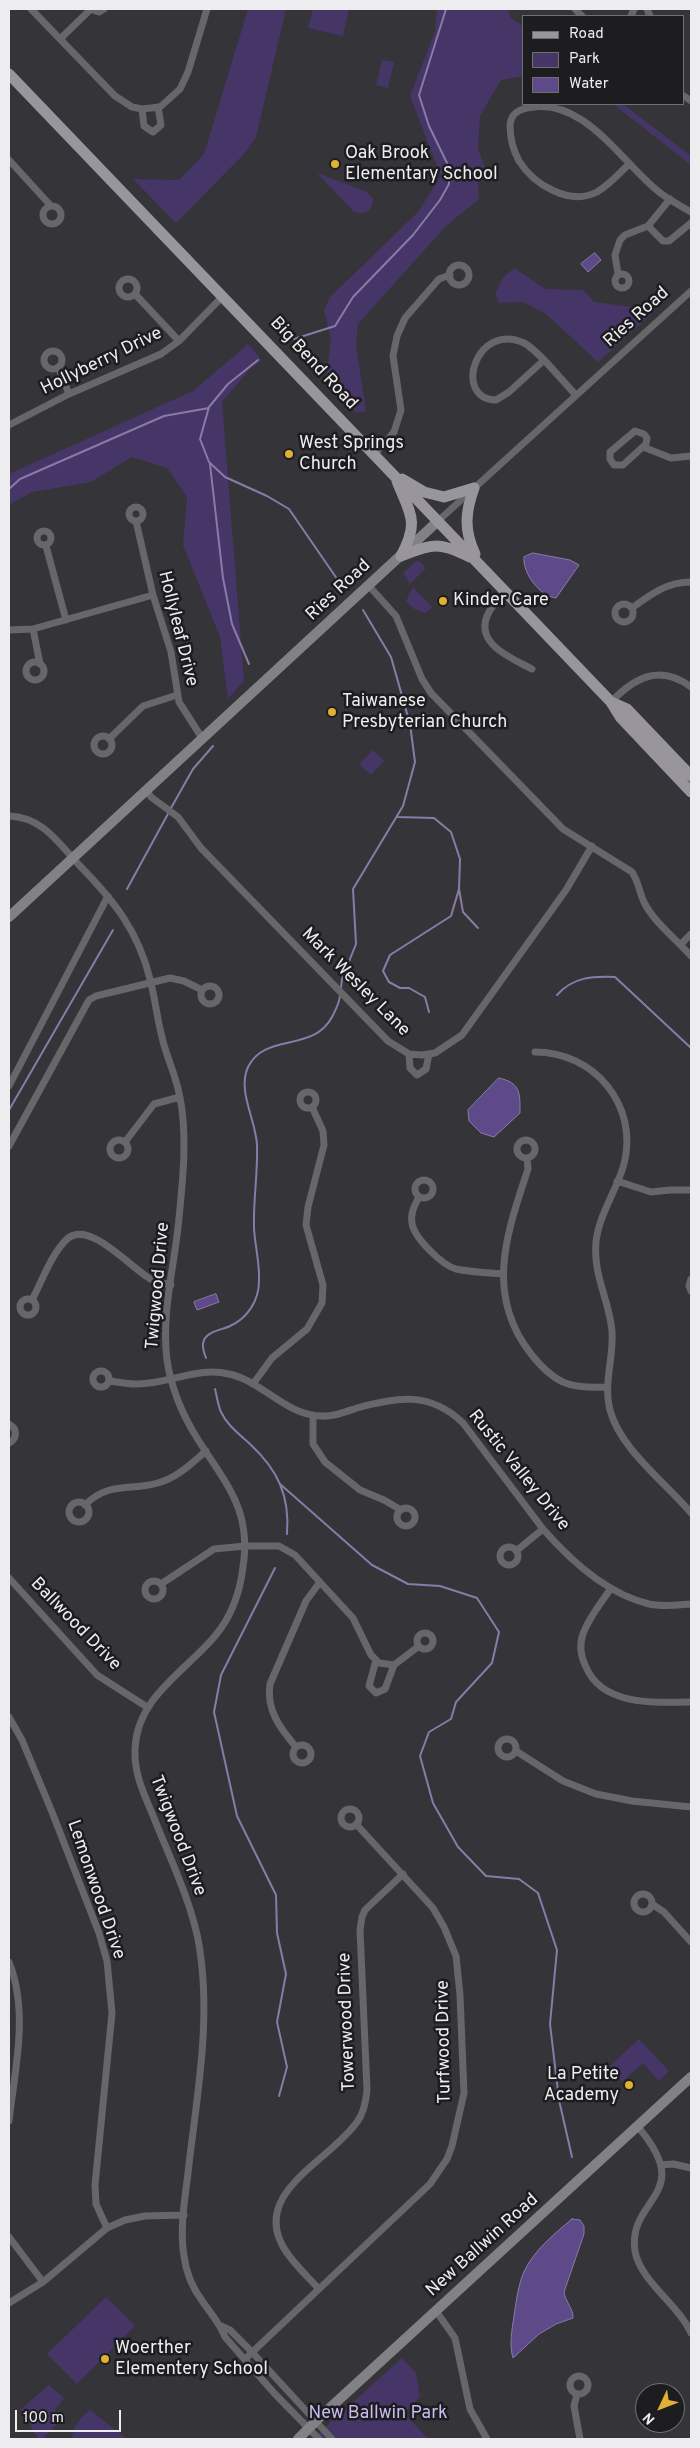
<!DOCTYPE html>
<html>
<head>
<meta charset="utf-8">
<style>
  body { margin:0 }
  #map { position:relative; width:700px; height:2448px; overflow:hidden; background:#353439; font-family:Overpass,sans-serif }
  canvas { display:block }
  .frame { position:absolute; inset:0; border:10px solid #ededf0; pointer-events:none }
  .legend { position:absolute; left:522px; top:15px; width:162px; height:90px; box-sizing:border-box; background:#1d1c1f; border:1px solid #707073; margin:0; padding:6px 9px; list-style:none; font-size:15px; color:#ededf0 }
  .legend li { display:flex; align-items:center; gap:10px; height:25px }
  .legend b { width:25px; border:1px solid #707073 }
  .north { position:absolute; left:635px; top:2383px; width:50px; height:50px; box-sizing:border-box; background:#1d1c1f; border:1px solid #707073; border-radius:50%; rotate:227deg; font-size:14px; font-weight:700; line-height:20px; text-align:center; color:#ededf0 }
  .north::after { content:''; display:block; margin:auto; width:18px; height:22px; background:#dfb133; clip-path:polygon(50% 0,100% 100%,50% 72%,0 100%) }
  .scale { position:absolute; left:15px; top:2410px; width:106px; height:22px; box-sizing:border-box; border:2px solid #ededf0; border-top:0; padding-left:6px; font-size:15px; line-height:18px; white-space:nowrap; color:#ededf0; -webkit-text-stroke:4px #1d1c1f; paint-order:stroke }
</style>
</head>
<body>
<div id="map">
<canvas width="700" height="2448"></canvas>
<div class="frame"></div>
<ul class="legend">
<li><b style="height:6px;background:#98969c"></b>Road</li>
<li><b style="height:14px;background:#463567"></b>Park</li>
<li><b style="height:14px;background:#5e4a89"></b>Water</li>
</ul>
<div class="north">N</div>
<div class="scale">100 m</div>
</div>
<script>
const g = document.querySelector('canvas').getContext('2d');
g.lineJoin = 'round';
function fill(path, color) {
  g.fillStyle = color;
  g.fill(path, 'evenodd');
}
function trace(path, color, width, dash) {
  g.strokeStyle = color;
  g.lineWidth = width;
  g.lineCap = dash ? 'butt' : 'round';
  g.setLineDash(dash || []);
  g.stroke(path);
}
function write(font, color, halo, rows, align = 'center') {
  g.font = font + ' Overpass,sans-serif';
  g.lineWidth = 5;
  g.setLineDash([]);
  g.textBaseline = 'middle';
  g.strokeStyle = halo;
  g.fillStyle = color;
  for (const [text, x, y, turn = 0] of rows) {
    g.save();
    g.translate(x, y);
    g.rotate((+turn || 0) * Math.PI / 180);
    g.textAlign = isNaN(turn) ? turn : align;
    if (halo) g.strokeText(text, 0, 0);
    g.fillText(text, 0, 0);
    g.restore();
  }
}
const green = new Path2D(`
  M248,9H286L256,137L245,153L176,223L133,179L179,180L204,154Z
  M313,9H349L343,36L308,28Z
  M437,9H507L511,18L524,27V76L501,80L480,116L478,149L488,175L478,182L479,199L446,226L358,324L356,344L366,411L356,413L326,379L331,338L324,310L330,297L418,212L441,176L410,96L435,32Z
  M382,60L394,62L388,88L376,85Z
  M613,104H623L691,156V165Z
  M317,173L365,191L373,198C373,210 366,216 354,212Z
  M514,268L545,289L583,290L594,302L656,310L598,362L546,314L523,302L499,303L495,293L503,278Z
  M248,344L262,360L250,369L222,402L244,681L228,699L220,637L183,545L187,497L167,468L132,457L91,482L32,492L9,505V474L193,391Z
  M416,561H419L426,568L410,584L403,573Z
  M413,587L432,607L426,613L414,609L406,601Z
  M373,750L384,761L371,775L359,764Z
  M639,2039L669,2071L659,2081L643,2063L622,2082L609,2067Z
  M106,2297L135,2326L77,2384L47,2354Z
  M402,2358L416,2373L420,2397L404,2413L428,2439H312Z
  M49,2385L64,2398L55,2410L63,2418L42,2439H38L21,2409Z
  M90,2410L127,2439H72C72,2427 81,2417 90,2410Z`);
const water = new Path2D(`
  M595,253L601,260L588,272L581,264Z
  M533,553L570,560L579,565L556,598C539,596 522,572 524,557Z
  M499,1078C521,1083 520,1093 520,1113L494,1137L481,1133L469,1121L468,1110Z
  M216,1294L219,1302L197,1310L194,1302Z
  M572,2219L580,2220L584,2226V2234L564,2292C565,2301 574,2310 573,2318L556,2324L539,2334L513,2358C509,2346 512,2329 514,2316C516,2302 518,2287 523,2274C532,2252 554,2234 572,2219Z`);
const stream = new Path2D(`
  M294,339L335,326L353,297L413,235L440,200L449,184L448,165L429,126L419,95L446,9
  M258,360L228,384L209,407L200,439L209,462L225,477L267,496L289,509L344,589
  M210,464L223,578L232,624L249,664
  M9,489L20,479L164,416L209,408
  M171,808L193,769L213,746
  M397,817L434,818L451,832L460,859L459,889L463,912L478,928
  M127,889L169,812
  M341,988L342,979L356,944L353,889L403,806L415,762L410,724L391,657L363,610
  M557,995C573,977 592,976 615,977L691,1048
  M429,1012L425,997L409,988H400L389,982L383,971L390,955L451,916L459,889
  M9,1110L113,930
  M206,1358C204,1353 201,1346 204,1340C208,1331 222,1330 230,1326C248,1318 259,1300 259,1281C260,1264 255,1246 254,1228C253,1201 258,1173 257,1145C256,1120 237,1091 248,1067C265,1032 313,1053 332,1017C336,1009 339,1004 340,996
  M215,1389C217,1397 218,1405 221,1412C227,1425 239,1434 250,1444C278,1470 290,1496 287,1534
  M280,1484L372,1565L408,1584L440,1586L477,1598L499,1632L492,1663L456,1702L451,1719L429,1732L420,1756L433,1803L458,1847L486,1876L519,1879L538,1893L557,1950L550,2024L559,2100L572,2157
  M275,1568L221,1675L214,1712L237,1816L276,1895L277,1933L286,1974L277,2022L287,2067L279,2096`);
const street = new Path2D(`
  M31,9L115,96L132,107L142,109L160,107L180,89L188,72L207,9
  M90,9L99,12L104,9
  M575,9L582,16
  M647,9L650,16
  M631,16L634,9
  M60,39L91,9
  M684,96L691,101
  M142,109L144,126L153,132L161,125L158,107
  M9,160L51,206
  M629,164C619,174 609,185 597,192C570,206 534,185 519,161C513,150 510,138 510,125C511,114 518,110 527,108C583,95 621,162 659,192C669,200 681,206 691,212
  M43 215a9 9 0 1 1 18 0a9 9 0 1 1-18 0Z
  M648,226L663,241H669L691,223
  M449 275a10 10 0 1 1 20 0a10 10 0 1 1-20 0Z
  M615 281a7 7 0 1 1 14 0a7 7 0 1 1-14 0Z
  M618,274L615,255L620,240L625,235L648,226L670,199
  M119 288a9 9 0 1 1 18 0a9 9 0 1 1-18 0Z
  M135,294L179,341
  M44 360a9 9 0 1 1 18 0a9 9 0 1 1-18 0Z
  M543,361L509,392L496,400C452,399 476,321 524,343C538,350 564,383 576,395
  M58,367L69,394
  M9,425L69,394L161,354L179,341L223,296
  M635,431L644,434L647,438L646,444L623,465H614L610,459V452Z
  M643,447L671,458L691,456
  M374,455L394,432L401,410L393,356L397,336L405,318L439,279L450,275
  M129 514a7 7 0 1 1 14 0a7 7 0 1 1-14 0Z
  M136,521L153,595L171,652L179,702L202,738
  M438,521L691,291
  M37 538a7 7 0 1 1 14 0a7 7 0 1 1-14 0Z
  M46,546L66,620
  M369,586L396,616L422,679L431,693L563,829L632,872C639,882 639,893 645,904C655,923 676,939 691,956
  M507,591C501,597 493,604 489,612C472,643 511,658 532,669
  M615 613a9 9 0 1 1 18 0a9 9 0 1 1-18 0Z
  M632,608C651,594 667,582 691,582
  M33,629L40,664
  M9,630L33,629L153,595
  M26 671a9 9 0 1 1 18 0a9 9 0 1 1-18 0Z
  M611,702C635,677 660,664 691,687
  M94 745a9 9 0 1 1 18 0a9 9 0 1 1-18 0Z
  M109,739L143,706L177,695
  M146,789L151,797L178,817L201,848L388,1041L409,1054L422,1055L435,1053L462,1035L566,890L592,846
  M9,816C43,817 59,844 81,867C115,902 138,931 150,979C155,998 157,1018 162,1037C166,1056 175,1073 179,1093C188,1132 183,1178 179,1218C175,1264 161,1313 167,1360C171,1387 182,1414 197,1438C225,1483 252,1509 243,1567C240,1592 231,1617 215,1636C185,1672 137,1697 135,1749C134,1773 143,1792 152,1813C168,1854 189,1896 198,1939C212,2014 198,2089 189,2164C186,2194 179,2226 184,2256C186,2272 193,2289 203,2302C211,2314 220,2323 225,2337L274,2393L319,2439
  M681,944L691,934
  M201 995a9 9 0 1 1 18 0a9 9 0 1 1-18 0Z
  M535,1052C594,1052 639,1105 624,1164C617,1190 599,1214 596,1242C593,1276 609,1299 612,1331C614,1358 603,1383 610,1410C620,1449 666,1483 691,1513
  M409,1054L410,1068L417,1075L426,1069L429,1054
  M9,1086L108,896
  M300 1100a8 8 0 1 1 16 0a8 8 0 1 1-16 0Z
  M517 1149a9 9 0 1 1 18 0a9 9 0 1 1-18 0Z
  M110 1149a9 9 0 1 1 18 0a9 9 0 1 1-18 0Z
  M125,1142L154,1104L180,1097
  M9,1146L89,1000L96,996L170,978L184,981L202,990
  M527,1158L528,1169C507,1233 484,1294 531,1354C555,1384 570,1389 607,1387
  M415 1189a9 9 0 1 1 18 0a9 9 0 1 1-18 0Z
  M617,1181L651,1192L670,1190H691
  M419,1197C415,1205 410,1213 412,1223C414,1238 442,1265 456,1269C471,1272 488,1273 503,1274
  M691,1279L689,1286L691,1291
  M20 1307a8 8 0 1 1 16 0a8 8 0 1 1-16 0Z
  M32,1300C42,1281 51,1255 66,1240C87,1218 129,1266 149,1278C155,1282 163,1283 171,1285
  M93 1379a8 8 0 1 1 16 0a8 8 0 1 1-16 0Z
  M109,1381C118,1382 127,1384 135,1384C168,1385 196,1366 229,1374C262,1381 284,1414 320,1416C333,1417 345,1412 357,1408C397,1397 430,1391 463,1423L543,1529C570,1560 607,1594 649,1604C663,1607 677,1605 691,1604
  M253,1384L272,1358L307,1329L322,1303L323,1285L306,1225L308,1207L324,1145L323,1131L312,1107
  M313,1415V1444L325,1462L360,1490L384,1500L401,1510
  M9,1424L14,1428C17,1434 15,1440 9,1443
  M69 1512a10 10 0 1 1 20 0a10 10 0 1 1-20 0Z
  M85,1505C110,1480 132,1492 161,1482C178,1477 193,1462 206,1451
  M397 1517a9 9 0 1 1 18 0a9 9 0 1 1-18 0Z
  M500 1556a9 9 0 1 1 18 0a9 9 0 1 1-18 0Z
  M516,1551L543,1529
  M9,1578L97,1675L147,1707
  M145 1590a9 9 0 1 1 18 0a9 9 0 1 1-18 0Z
  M161,1584L214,1549L245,1546H279L295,1555L353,1618L371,1655L379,1663L394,1665L419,1646
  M611,1588C602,1602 589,1617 583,1634C579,1645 581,1657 586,1667C602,1706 656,1703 691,1702
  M417 1641a8 8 0 1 1 16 0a8 8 0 1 1-16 0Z
  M376,1660L369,1686L376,1693L385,1689L394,1665
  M9,1717L22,1740L52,1812L99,1933L107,1961L112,2013L95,2185L96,2204L107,2228
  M498 1748a9 9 0 1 1 18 0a9 9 0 1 1-18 0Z
  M293 1754a9 9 0 1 1 18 0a9 9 0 1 1-18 0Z
  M296,1747C280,1728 266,1710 270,1684L306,1601L320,1582
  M516,1751L563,1781L596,1794L632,1801L691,1807
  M341 1818a9 9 0 1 1 18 0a9 9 0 1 1-18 0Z
  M634 1903a9 9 0 1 1 18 0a9 9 0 1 1-18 0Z
  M652,1904L664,1912L691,1942
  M9,1962C29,2012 15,2069 9,2121
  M638,2127C697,2196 627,2197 635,2251C640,2281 678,2304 691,2333
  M661,2165L673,2164L691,2168
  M9,2237L43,2282
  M318,2288C307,2276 294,2264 285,2250C249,2193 330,2161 357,2122C364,2113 366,2101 367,2090L360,1930L362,1917L365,1910L403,1874
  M9,2303L43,2282L107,2228L125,2220L145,2216L184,2215
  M436,2311L455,2338L470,2409L487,2439
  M221,2326L230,2330L252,2352L332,2439
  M245,2359L430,2184L447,2159L452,2146L464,2093L460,1995L456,1956L444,1927L433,1908L356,1824
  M570 2385a9 9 0 1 1 18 0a9 9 0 1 1-18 0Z
  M577,2394L574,2406L580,2439`);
const secondary = new Path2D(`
  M9,917L438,521
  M298,2439L320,2417L691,2077`);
const primary = new Path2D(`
  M9,74C210,282 410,493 611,702L621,718L691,792
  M402,479L424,492L444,497L474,488
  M397,481C410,514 420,521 401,556
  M474,488C465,513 464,530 475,554
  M401,556C433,544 438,541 470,557
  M611,702L627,709L691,776`);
const markers = [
  [335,164,5,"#dfb133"],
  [289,454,5,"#dfb133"],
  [443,601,5,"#dfb133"],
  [332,712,5,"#dfb133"],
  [629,2085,5,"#dfb133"],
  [105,2359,5,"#dfb133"]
];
const poiNames = [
  ["Oak Brook",345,154],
  ["Elementary School",345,175],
  ["West Springs",299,444],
  ["Church",299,465],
  ["Kinder Care",453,601],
  ["Taiwanese",342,702],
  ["Presbyterian Church",342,723],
  ["La Petite",619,2075,"right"],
  ["Academy",619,2096,"right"],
  ["Woerther",115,2349],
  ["Elementery School",115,2370]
];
const streetNames = [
  ["Ries Road",637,318,-42],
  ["Hollyberry Drive",102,362,-26],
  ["Big Bend Road",313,364,47],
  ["Ries Road",339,591,-43],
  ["Hollyleaf Drive",177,629,76],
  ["Mark Wesley Lane",355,983,45],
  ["Twigwood Drive",159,1286,-85],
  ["Rustic Valley Drive",518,1471,51],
  ["Ballwood Drive",75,1625,46],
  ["Twigwood Drive",177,1836,69],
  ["Lemonwood Drive",95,1890,71],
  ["Towerwood Drive",348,2022,-92],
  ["Turfwood Drive",445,2042,-91],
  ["New Ballwin Road",483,2246,-42]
];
const parkNames = [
  ["New Ballwin Park",378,2414]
];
fill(green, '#463567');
fill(water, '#5e4a89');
trace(water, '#897ba8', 1);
trace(stream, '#897ba8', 2);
trace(street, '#676669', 7);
trace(secondary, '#828186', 10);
trace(primary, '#98969c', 11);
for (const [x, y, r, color] of markers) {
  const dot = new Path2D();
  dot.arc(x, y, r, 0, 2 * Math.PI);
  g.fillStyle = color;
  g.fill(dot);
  trace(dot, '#1d1c1f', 2);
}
write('18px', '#ededf0', '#1d1c1f', poiNames, 'left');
write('18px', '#ededf0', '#1d1c1f', streetNames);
write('18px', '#cabbf3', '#1d1c1f', parkNames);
</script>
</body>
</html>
